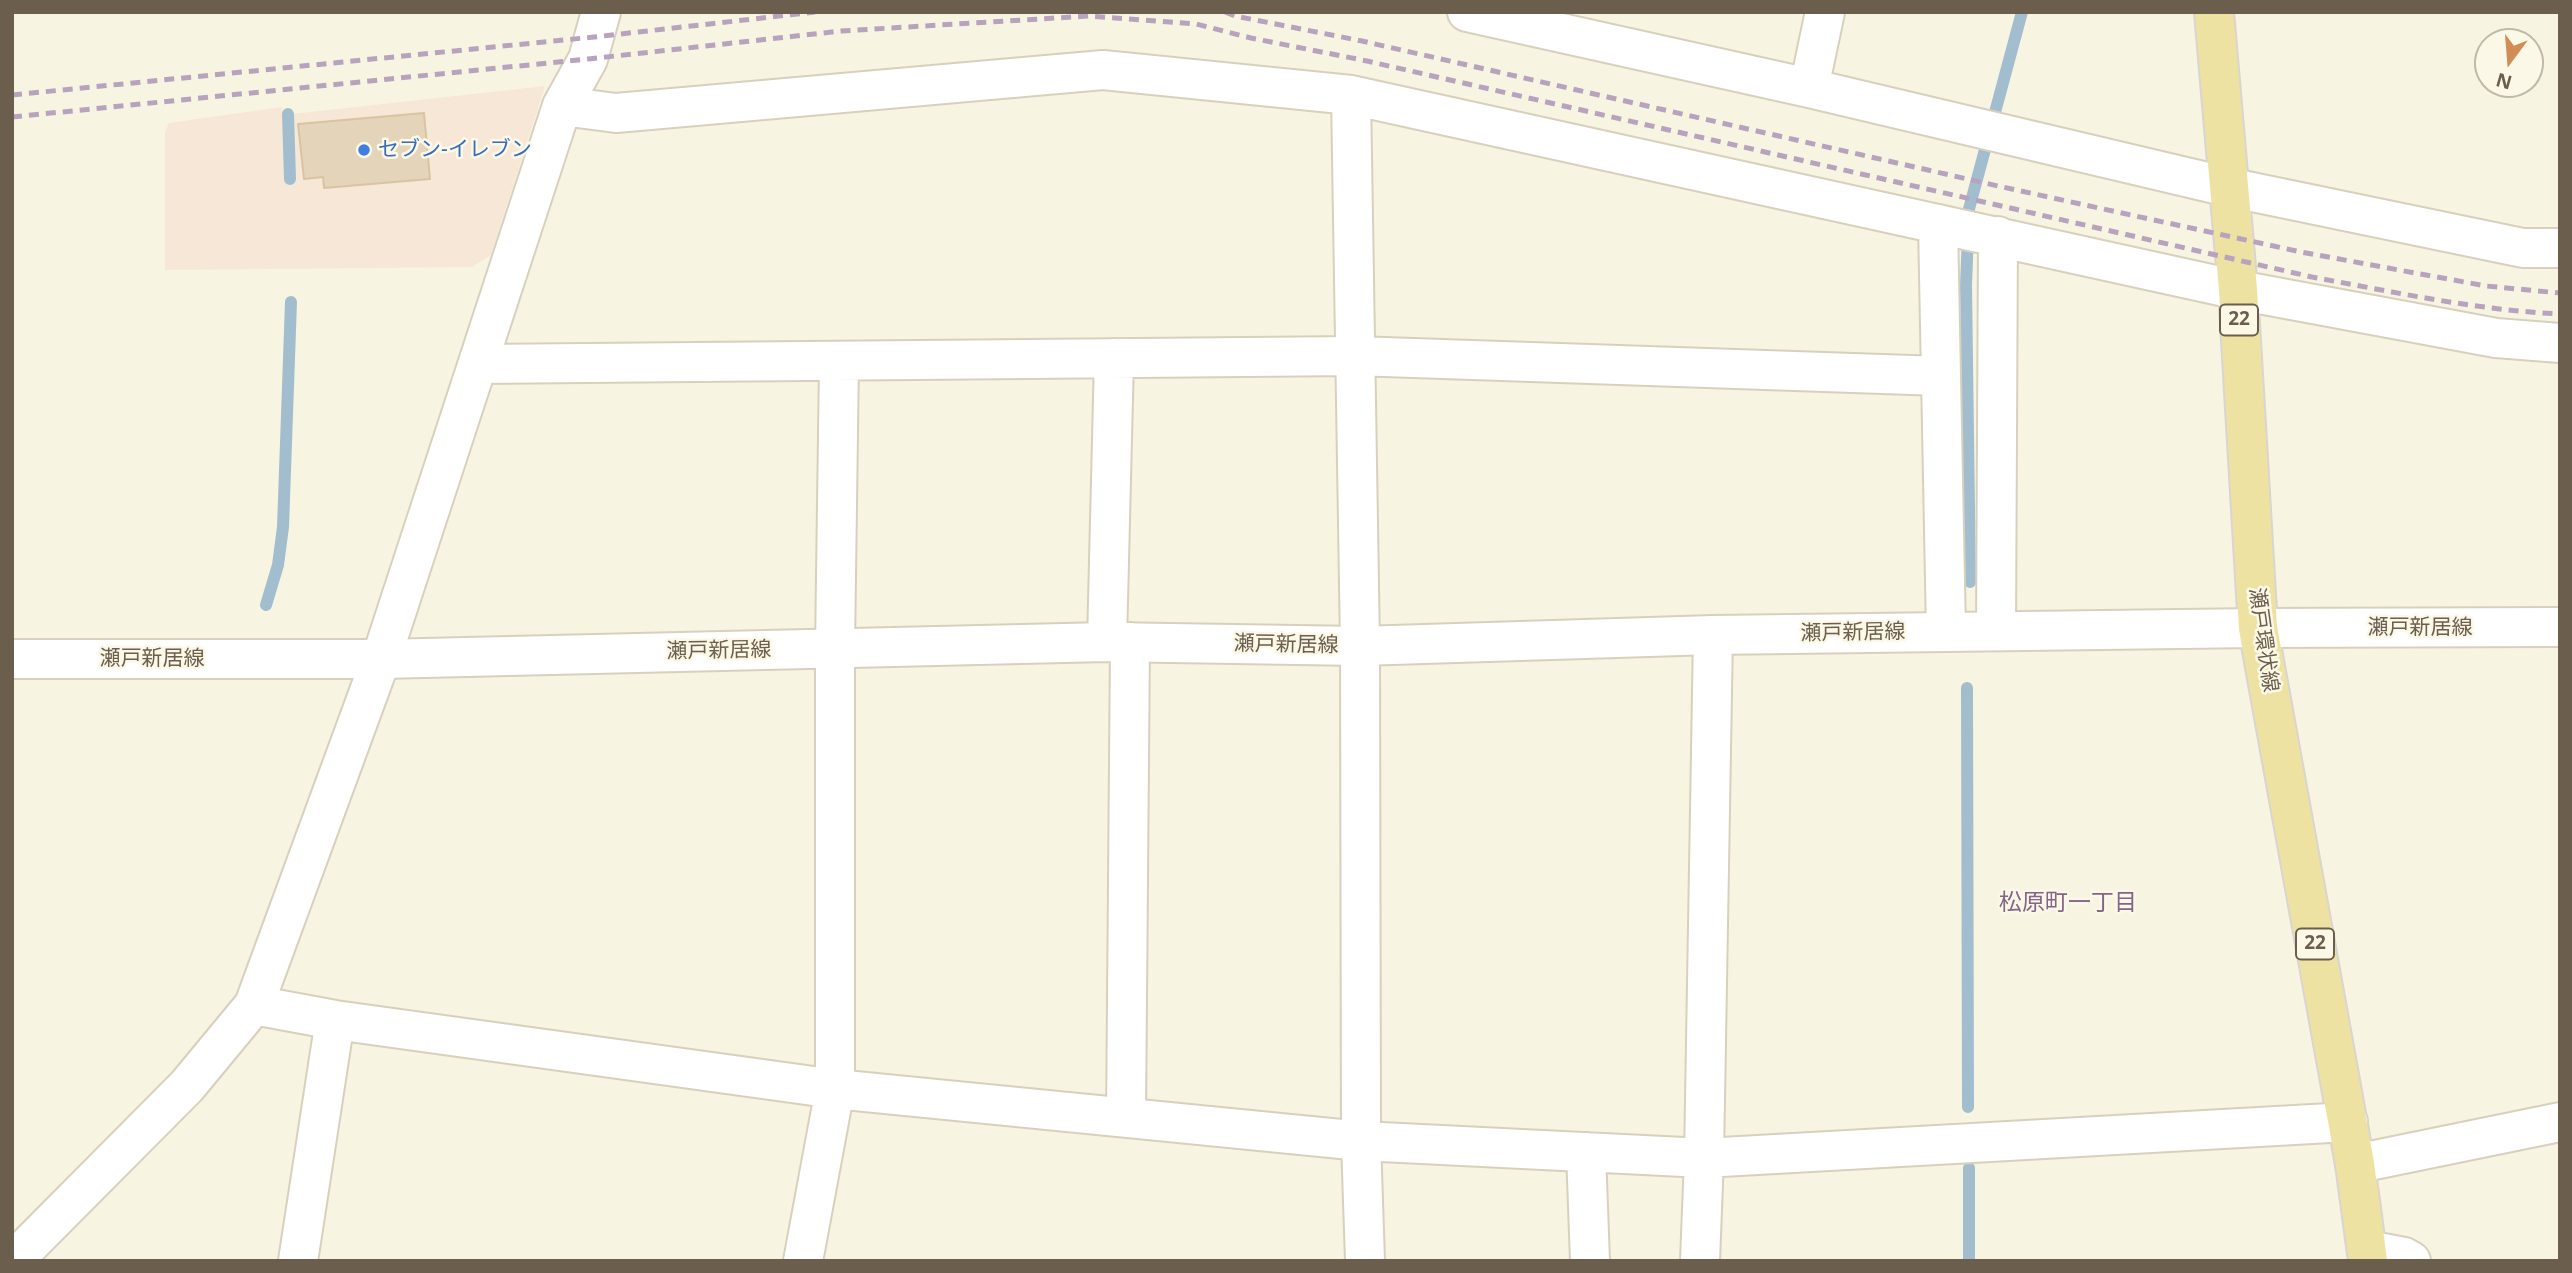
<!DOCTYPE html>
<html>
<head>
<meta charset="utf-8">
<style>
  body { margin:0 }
  #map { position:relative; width:2572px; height:1273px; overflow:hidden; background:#f8f4e2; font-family:"Noto Sans",sans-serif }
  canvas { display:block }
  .frame { position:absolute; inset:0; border:14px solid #6c5e4c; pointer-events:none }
  .north { position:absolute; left:2474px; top:28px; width:70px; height:70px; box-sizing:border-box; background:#fcf8e7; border:2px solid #c2baa9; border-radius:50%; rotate:196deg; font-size:19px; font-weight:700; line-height:28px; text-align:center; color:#6c5e4c }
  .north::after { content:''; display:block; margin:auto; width:24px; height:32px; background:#d28d57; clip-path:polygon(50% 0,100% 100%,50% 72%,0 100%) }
</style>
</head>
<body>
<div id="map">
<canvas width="2572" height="1273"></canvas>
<div class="frame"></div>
<div class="north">N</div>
</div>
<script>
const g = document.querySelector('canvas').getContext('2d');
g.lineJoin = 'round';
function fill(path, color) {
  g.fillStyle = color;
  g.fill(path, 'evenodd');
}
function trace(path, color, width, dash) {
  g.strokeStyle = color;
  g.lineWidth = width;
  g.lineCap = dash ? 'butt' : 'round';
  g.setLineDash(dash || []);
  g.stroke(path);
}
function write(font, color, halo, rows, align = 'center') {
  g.font = font + ' "Noto Sans","Noto Sans JP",sans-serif';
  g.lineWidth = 5;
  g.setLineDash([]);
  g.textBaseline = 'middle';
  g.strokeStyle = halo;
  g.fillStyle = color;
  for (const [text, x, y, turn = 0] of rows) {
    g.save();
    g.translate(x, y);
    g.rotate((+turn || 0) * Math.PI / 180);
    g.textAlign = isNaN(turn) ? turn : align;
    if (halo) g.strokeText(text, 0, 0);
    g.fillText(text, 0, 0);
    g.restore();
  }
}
const commercial = new Path2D(`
  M545,86L491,255L472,267L165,270V132L169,123L282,107L283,115Z`);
const stream = new Path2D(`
  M288,114L290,179
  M1970,582L1966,285L1969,209L2022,12
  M266,605L278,565L283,527L291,302
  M1967,688L1968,1107
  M1969,1168V1261`);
const building = new Path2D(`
  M424,113L430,179L324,188L323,177L304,179L298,124Z`);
const minor = new Path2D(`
  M1467,12L1809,88L2228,187L2523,248H2560
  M1809,88L1825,12
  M1351,95L1360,646L1361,1141L1365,1261
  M562,106L616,113L1103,70L1351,95L2238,290L2496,338L2560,343
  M1938,224L1946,632
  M478,364L1355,356L1941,376
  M1996,631L1998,236
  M1107,642L1114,358
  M254,1005L335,1020L835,1089L1361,1141L1704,1158L2348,1122
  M1126,1118L1130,642
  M1586,1152L1590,1261
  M2355,1164L2560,1122
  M2367,1250L2404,1257L2411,1261
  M13,1261L187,1086L254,1005L381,659L562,106L588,59L601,12
  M298,1261L335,1020
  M803,1261L835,1089V648L839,361
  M1700,1261L1704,1158L1713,635`);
const tertiary = new Path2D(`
  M12,659H381L1107,642L1360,646L1713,635L2258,628L2560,627`);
const primary = new Path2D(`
  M2214,12L2238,290L2258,628L2355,1164L2368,1261`);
const rail = new Path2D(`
  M1225,12L1235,16L1362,41L1998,186L2301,252L2486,286L2560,293
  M12,95L594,37L815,12
  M12,117L588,59L841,31L1089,16L1196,24L1251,38L1367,61L2312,277C2394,292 2476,310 2560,314`);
const markers = [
  [364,150,7,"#3f7fe0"]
];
const shields = [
  [2239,320,38],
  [2315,944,38]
];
const shieldNames = [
  ["22",2239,320],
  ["22",2315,944]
];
const shopNames = [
  ["セブン-イレブン",378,150]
];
const streetNames = [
  ["瀬戸新居線",2420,628],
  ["瀬戸新居線",1853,633,-1],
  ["瀬戸環状線",2263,640,82],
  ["瀬戸新居線",1286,645,1],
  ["瀬戸新居線",719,651,-1],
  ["瀬戸新居線",152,659]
];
const neighbourhoodNames = [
  ["松原町一丁目",2068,903]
];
fill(commercial, '#f7e7d7');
trace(stream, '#a2bece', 12);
fill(building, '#e4d4b9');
trace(building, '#dac3a0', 2);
trace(minor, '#d8d0bd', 42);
trace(tertiary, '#d8d0bd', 42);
trace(primary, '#d9d5d0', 42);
trace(minor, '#fff', 38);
trace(tertiary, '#fff', 38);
trace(primary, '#eee2a3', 38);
trace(rail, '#b8a3bf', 5, [10, 7]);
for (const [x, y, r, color] of markers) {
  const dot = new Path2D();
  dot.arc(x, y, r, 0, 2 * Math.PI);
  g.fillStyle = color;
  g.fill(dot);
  trace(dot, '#fcf8e7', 2.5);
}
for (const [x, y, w] of shields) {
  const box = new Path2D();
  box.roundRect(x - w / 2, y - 15.5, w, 31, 5);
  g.fillStyle = '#fcf8e7';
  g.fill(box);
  trace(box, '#6c5e4c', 2);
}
write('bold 19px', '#6c5e4c', null, shieldNames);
write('21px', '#366cbe', '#fcf8e7', shopNames, 'left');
write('21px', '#6c5e4c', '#fcf8e7', streetNames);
write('23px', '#846588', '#fcf8e7', neighbourhoodNames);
</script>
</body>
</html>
